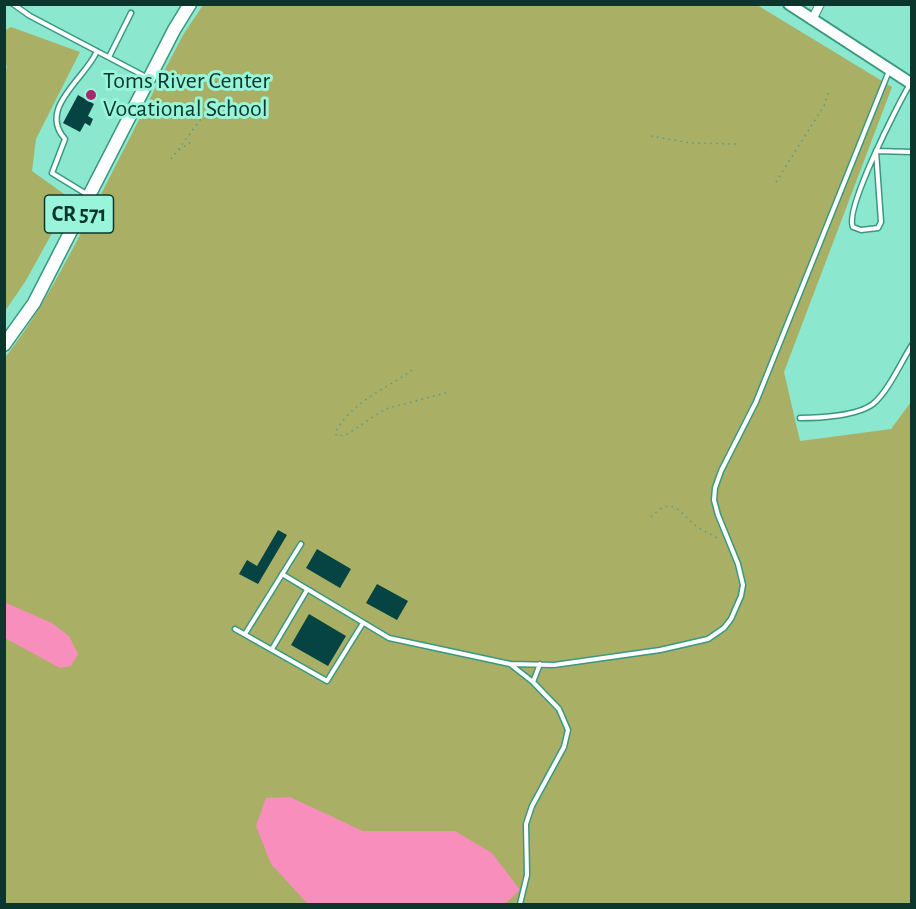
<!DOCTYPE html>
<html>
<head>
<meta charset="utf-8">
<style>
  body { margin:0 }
  #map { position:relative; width:916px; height:909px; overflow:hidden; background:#8be7cd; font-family:"Alegreya Sans",sans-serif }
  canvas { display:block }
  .frame { position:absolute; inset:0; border:6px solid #0c352b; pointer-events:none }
</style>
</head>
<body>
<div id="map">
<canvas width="916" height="909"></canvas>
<div class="frame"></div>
</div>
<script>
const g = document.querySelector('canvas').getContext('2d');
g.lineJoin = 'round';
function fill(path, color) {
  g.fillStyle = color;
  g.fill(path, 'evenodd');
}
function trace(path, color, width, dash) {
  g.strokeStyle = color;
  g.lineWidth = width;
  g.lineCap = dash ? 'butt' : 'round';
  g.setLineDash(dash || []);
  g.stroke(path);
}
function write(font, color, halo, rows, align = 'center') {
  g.font = font + ' "Alegreya Sans",sans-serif';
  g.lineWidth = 6;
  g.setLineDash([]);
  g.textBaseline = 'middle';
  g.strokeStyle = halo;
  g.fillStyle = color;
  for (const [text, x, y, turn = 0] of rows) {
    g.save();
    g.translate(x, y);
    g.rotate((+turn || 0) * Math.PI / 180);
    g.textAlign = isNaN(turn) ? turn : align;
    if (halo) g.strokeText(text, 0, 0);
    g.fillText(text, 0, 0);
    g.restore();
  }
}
const green = new Path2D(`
  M203,5H757L892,87L784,372L800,441L891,429L911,402V904H5L4,359C41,312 68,258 95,206C124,149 153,92 183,35Z
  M11,27L80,52L36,139L32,171L71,199L25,282L5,311L4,70L7,68L5,61L4,31Z`);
const water = new Path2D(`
  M4,602L52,623L69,636L78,654L71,666L60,668L5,638Z
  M290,797L363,831H455L492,853L520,890L505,904H308L271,864L256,826L266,798Z`);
const building = new Path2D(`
  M78,95L94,104L88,116L93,119L90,126L85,123L80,132L63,123Z
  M278,530L287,535L258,584L239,574L247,560L257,566Z
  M317,549L351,569L340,588L306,568Z
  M377,584L408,601L397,620L366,603Z
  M309,614L346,636L328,666L291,645Z`);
const path = new Path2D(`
  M651,136L690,143L736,144
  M179,150L194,140
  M171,159L216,99
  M776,182L825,104L828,93
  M412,370C385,390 352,401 335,433L337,436L346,435L385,409L449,392
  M651,517C672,495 678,511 695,525C703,531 712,535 721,540`);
const service = new Path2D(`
  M13,4L30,16L148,78
  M109,57L131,13
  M876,151L881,222L878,228L861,230L853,227C844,210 898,104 910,84
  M876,151L912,152
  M88,195L52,173L65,139C37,108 86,78 97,51
  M800,418C820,418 857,416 873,404C888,392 901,362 912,345
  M282,574L389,638L510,664L554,665L660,650L708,639L724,628L731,619L741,596L743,585L738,564L718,515L714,500L715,488L721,471L756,402L889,71
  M235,629L327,681L363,623
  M245,634L301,544
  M272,649L307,590
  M510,664L533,682L559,709L568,730L564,747L532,806L526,824L527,875L520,904
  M533,682L540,664`);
const minor = new Path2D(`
  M812,20L820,4`);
const secondary = new Path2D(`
  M789,4L912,84`);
const primary = new Path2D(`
  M4,345L34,303L174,30L190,4`);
const markers = [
  [91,95,6,"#ab256c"]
];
const shields = [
  [79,214,69]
];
const shieldNames = [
  ["CR 571",79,214]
];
const poiNames = [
  ["Toms River Center",103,81],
  ["Vocational School",103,109]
];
fill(green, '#a9b066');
fill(water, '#f78ebb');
fill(building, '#054443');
trace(service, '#389880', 7);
trace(minor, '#389880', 10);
trace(secondary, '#389880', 14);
trace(primary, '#389880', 15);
trace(path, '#569d8a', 1.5, [1.5, 4.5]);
trace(service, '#fff', 4);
trace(minor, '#fff', 8);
trace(secondary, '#fff', 10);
trace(primary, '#fff', 12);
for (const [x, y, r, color] of markers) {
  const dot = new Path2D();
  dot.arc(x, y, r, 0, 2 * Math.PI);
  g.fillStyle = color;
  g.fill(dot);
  trace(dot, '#98f5da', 2);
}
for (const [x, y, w] of shields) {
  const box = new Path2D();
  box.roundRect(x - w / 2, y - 19, w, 38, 4.5);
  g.fillStyle = '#98f5da';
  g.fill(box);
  trace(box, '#0c352b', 1.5);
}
write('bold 22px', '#0c352b', null, shieldNames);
write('24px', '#0c352b', '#98f5da', poiNames, 'left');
</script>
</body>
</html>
